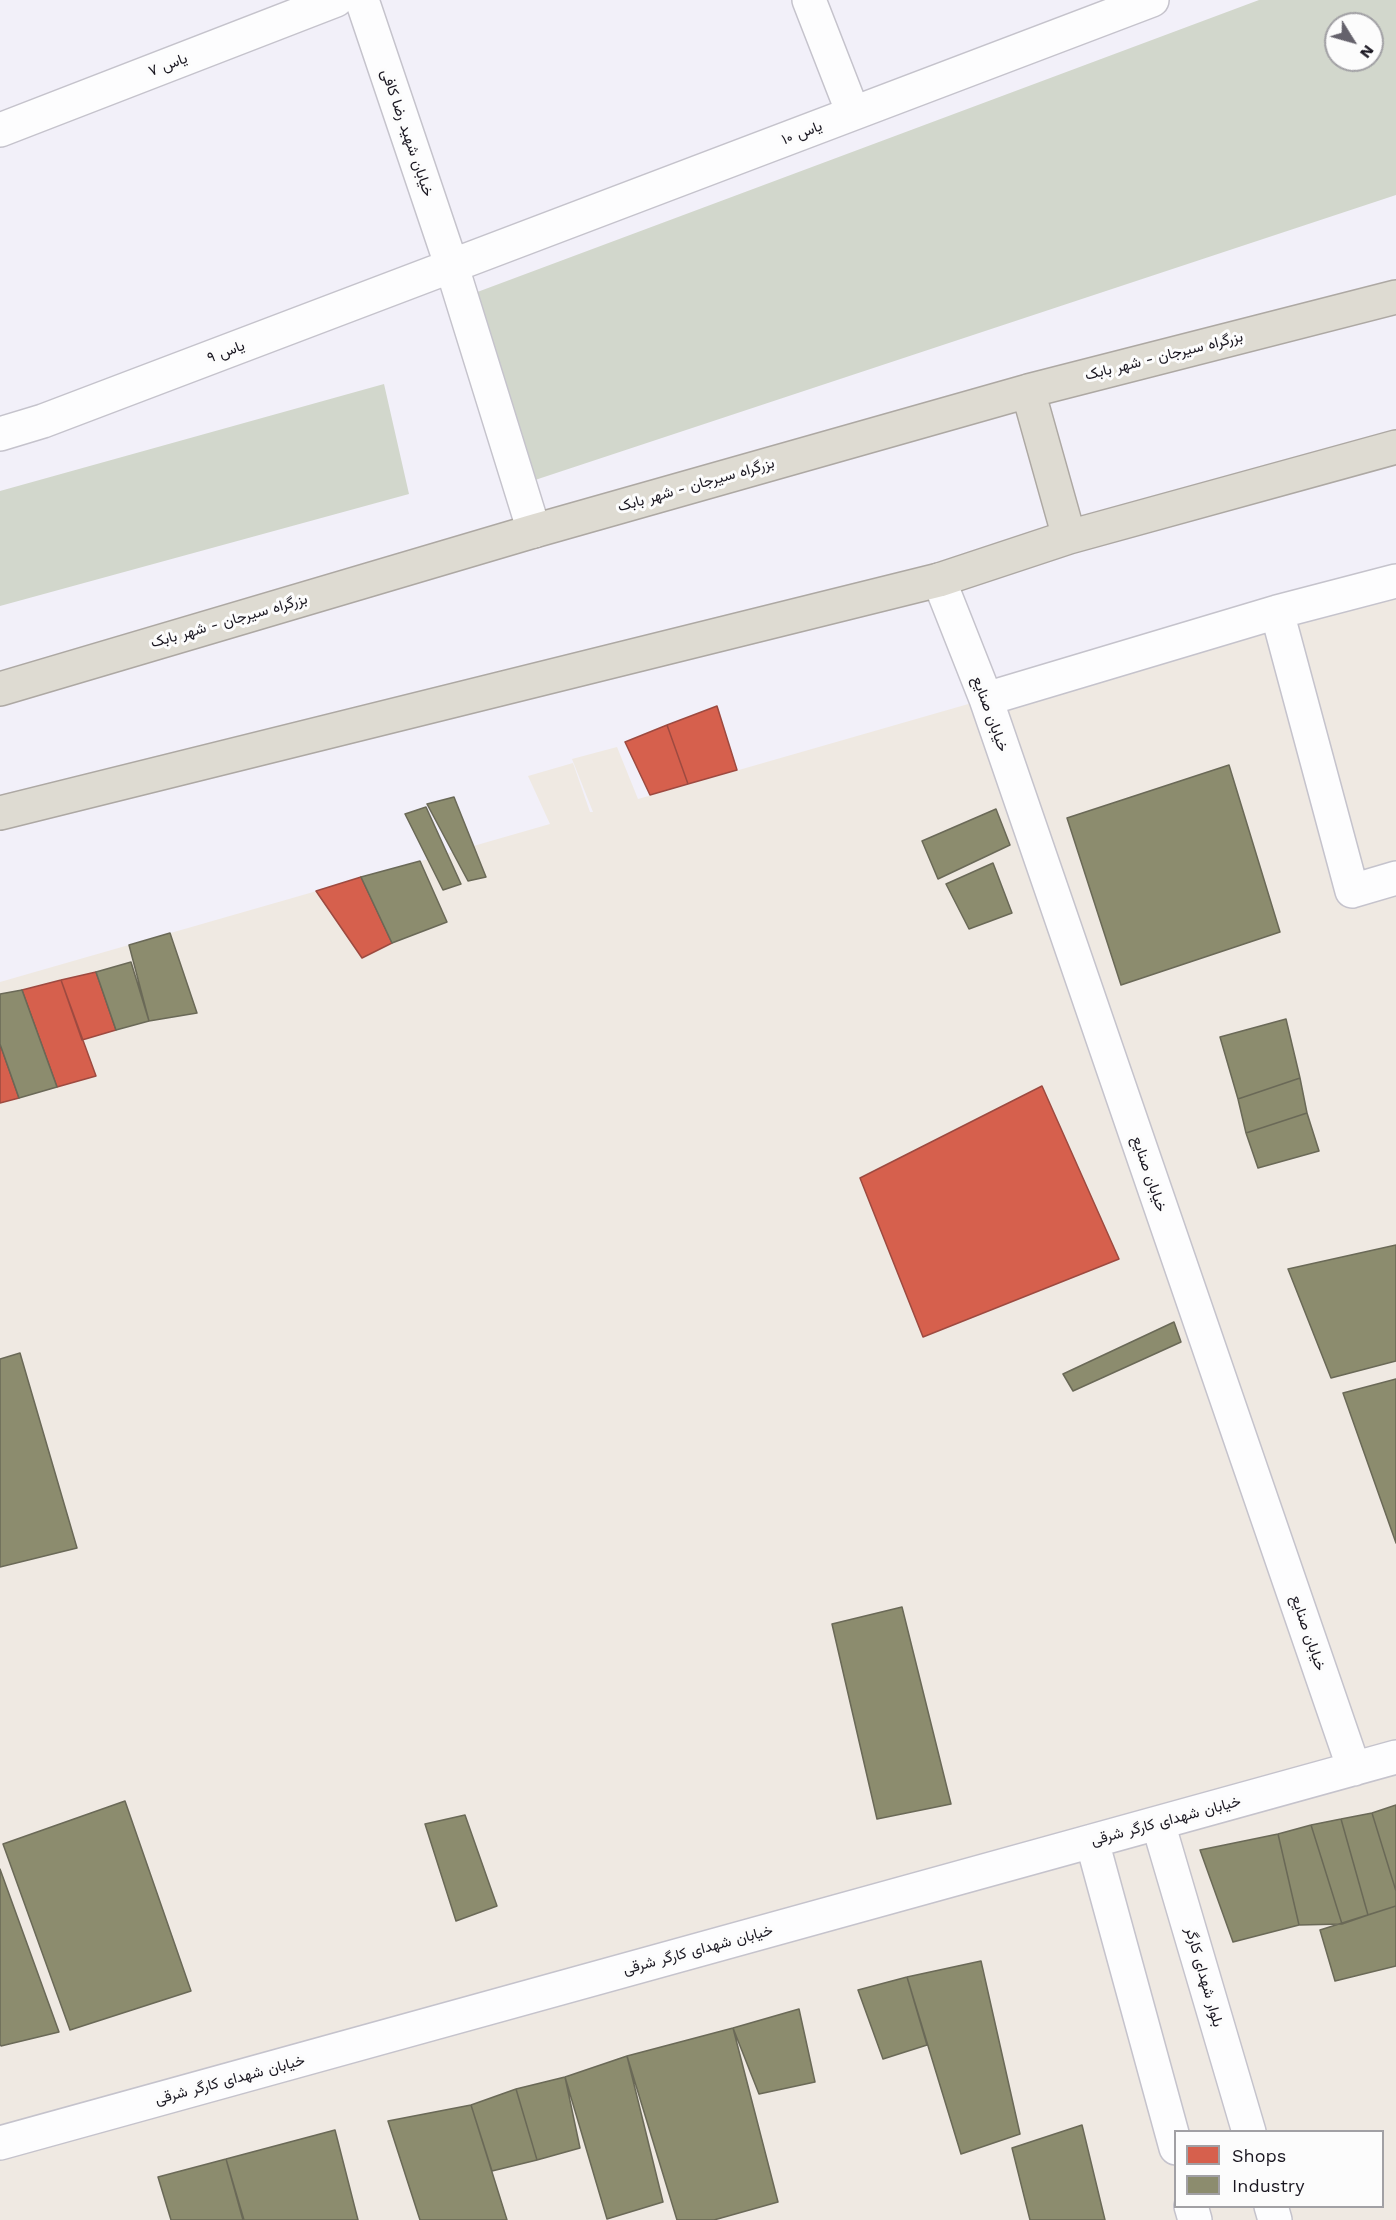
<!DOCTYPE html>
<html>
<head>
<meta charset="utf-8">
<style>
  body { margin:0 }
  #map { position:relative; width:1396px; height:2220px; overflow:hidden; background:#f2f0f9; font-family:"Work Sans",sans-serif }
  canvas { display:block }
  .legend { position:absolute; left:1174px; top:2130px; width:210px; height:78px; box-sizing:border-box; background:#fcfcfc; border:2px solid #a1a0a4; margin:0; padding:8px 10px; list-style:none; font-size:18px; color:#191620 }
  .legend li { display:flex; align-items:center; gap:12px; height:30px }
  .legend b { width:30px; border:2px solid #a1a0a4 }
  .north { position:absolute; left:1324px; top:12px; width:60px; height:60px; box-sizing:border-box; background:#fcfcfc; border:2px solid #a1a0a4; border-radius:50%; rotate:127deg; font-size:16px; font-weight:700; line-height:24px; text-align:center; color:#191620 }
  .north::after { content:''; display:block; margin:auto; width:21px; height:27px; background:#65626c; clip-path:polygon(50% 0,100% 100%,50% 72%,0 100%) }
</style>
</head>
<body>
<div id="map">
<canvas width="1396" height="2220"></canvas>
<ul class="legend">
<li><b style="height:16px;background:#d6604d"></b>Shops</li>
<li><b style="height:16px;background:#8c8c6e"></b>Industry</li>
</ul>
<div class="north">N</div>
</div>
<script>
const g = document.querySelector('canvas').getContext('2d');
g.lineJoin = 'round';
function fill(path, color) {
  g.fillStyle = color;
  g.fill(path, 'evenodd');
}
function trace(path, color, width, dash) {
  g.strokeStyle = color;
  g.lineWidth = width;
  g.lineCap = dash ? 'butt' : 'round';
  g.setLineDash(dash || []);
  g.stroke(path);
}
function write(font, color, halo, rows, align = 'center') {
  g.font = font + ' "Work Sans",Vazirmatn,sans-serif';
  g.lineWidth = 6;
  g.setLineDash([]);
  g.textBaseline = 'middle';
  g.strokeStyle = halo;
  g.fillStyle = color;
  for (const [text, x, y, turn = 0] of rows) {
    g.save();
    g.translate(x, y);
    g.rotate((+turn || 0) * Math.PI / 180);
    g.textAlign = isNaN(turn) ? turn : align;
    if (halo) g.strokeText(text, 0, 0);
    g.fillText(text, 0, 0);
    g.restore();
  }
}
const industrial = new Path2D(`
  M1396,581V2220H0V982L550,824L528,776L573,763L590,812H593L572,759L617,747L638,799ZM1176,2132H1382V2206H1176Z`);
const green = new Path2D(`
  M1259,0H1396V195L529,482L472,294ZM1336,24H1372V60H1336Z
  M384,384L409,494L0,606V491Z`);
const shops = new Path2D(`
  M717,706L737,770L688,784L667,725Z
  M667,725L688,784L650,795L625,742Z
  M361,877L392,943L362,958L316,891Z
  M96,972L116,1030L82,1040L61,980Z
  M61,980L96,1076L57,1087L22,990Z
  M0,1044L19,1098L0,1103Z
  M1042,1086L1119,1259L923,1337L860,1178Z`);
const industry = new Path2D(`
  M1229,765L1280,932L1121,985L1067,818Z
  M454,797L486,877L468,881L427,804Z
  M426,807L461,884L443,890L405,814Z
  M996,809L1010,845L938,879L922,841Z
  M420,861L447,922L392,943L361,877Z
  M993,863L1012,913L969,929L946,884Z
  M170,933L197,1013L149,1021L129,945Z
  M131,962L149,1021L116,1030L96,972Z
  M22,990L57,1087L19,1098L0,1044V994Z
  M1286,1019L1300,1078L1238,1099L1220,1037Z
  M1300,1078L1307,1113L1246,1133L1238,1099Z
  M1307,1113L1319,1151L1258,1168L1246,1133Z
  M1396,1245V1361L1331,1378L1288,1269Z
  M1174,1322L1181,1342L1073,1391L1063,1374Z
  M20,1353L77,1548L0,1567V1359Z
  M1396,1379V1543L1343,1393Z
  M902,1607L951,1804L877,1819L832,1624Z
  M125,1801L191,1991L70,2030L3,1844Z
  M1396,1805V1891L1372,1813Z
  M1372,1813L1396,1891V1906L1368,1915L1341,1819Z
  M465,1815L497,1906L456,1921L425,1824Z
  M1341,1819L1368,1915L1342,1924L1311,1825Z
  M1311,1825L1342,1924L1299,1925L1278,1834Z
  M1278,1834L1299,1925L1233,1942L1200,1850Z
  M0,1869L59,2032L1,2046L0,2044Z
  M1396,1906V1966L1335,1981L1320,1930Z
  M981,1961L1020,2134L961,2154L907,1977Z
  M907,1977L927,2045L883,2059L858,1990Z
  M799,2009L815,2082L759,2094L733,2028Z
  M733,2028L778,2202L714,2220H677L627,2056Z
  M627,2056L663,2202L607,2219L565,2077Z
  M565,2077L580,2148L537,2160L516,2089Z
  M516,2089L537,2160L492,2171L471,2105Z
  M471,2105L507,2220H420L388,2121Z
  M1082,2125L1105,2220H1030L1012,2148Z
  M335,2130L358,2220H244L226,2159Z
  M226,2159L243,2220H171L158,2177Z`);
const minor = new Path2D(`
  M362,0L452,267L534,531
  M809,0L853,113
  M0,130L336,0
  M0,434L43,421L1152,0
  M939,580L986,699L1354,1769
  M1277,612L1352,891L1396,878
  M986,699L1277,612L1396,581
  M1158,1823L1249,2132
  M1092,1841L1176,2148
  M0,2143L1396,1757
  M1191,2206L1195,2220
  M1271,2206L1275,2220`);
const highway = new Path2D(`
  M1028,391L1069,537
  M0,689L534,531L1028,391L1396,297
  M0,813L939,580L1069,537L1396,447`);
const streetNames = [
  ["یاس ۷",168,65,-21],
  ["خیابان شهید رضا کافی",407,133,71],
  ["یاس ۱۰",802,133,-21],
  ["یاس ۹",226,352,-21],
  ["بزرگراه سیرجان - شهر بابک",1164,356,-14],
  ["بزرگراه سیرجان - شهر بابک",696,485,-16],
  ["بزرگراه سیرجان - شهر بابک",229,621,-16],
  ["خیابان صنایع",990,714,70],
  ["خیابان صنایع",1149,1174,71],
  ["خیابان صنایع",1308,1633,71],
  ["خیابان شهدای کارگر شرقی",1166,1821,-15],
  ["خیابان شهدای کارگر شرقی",698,1950,-15],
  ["بلوار شهدای کارگر",1204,1977,74],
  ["خیابان شهدای کارگر شرقی",230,2080,-15]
];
fill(industrial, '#efe9e2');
fill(green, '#d2d7cc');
fill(shops, '#d6604d');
trace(shops, '#9d4a40', 1.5);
fill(industry, '#8c8c6e');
trace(industry, '#6a6957', 1.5);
trace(minor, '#c5c3cc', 36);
trace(highway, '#ada8a3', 36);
trace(minor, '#fdfdfe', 33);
trace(highway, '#dedbd2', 33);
write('15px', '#191620', '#fcfcfc', streetNames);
</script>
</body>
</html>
